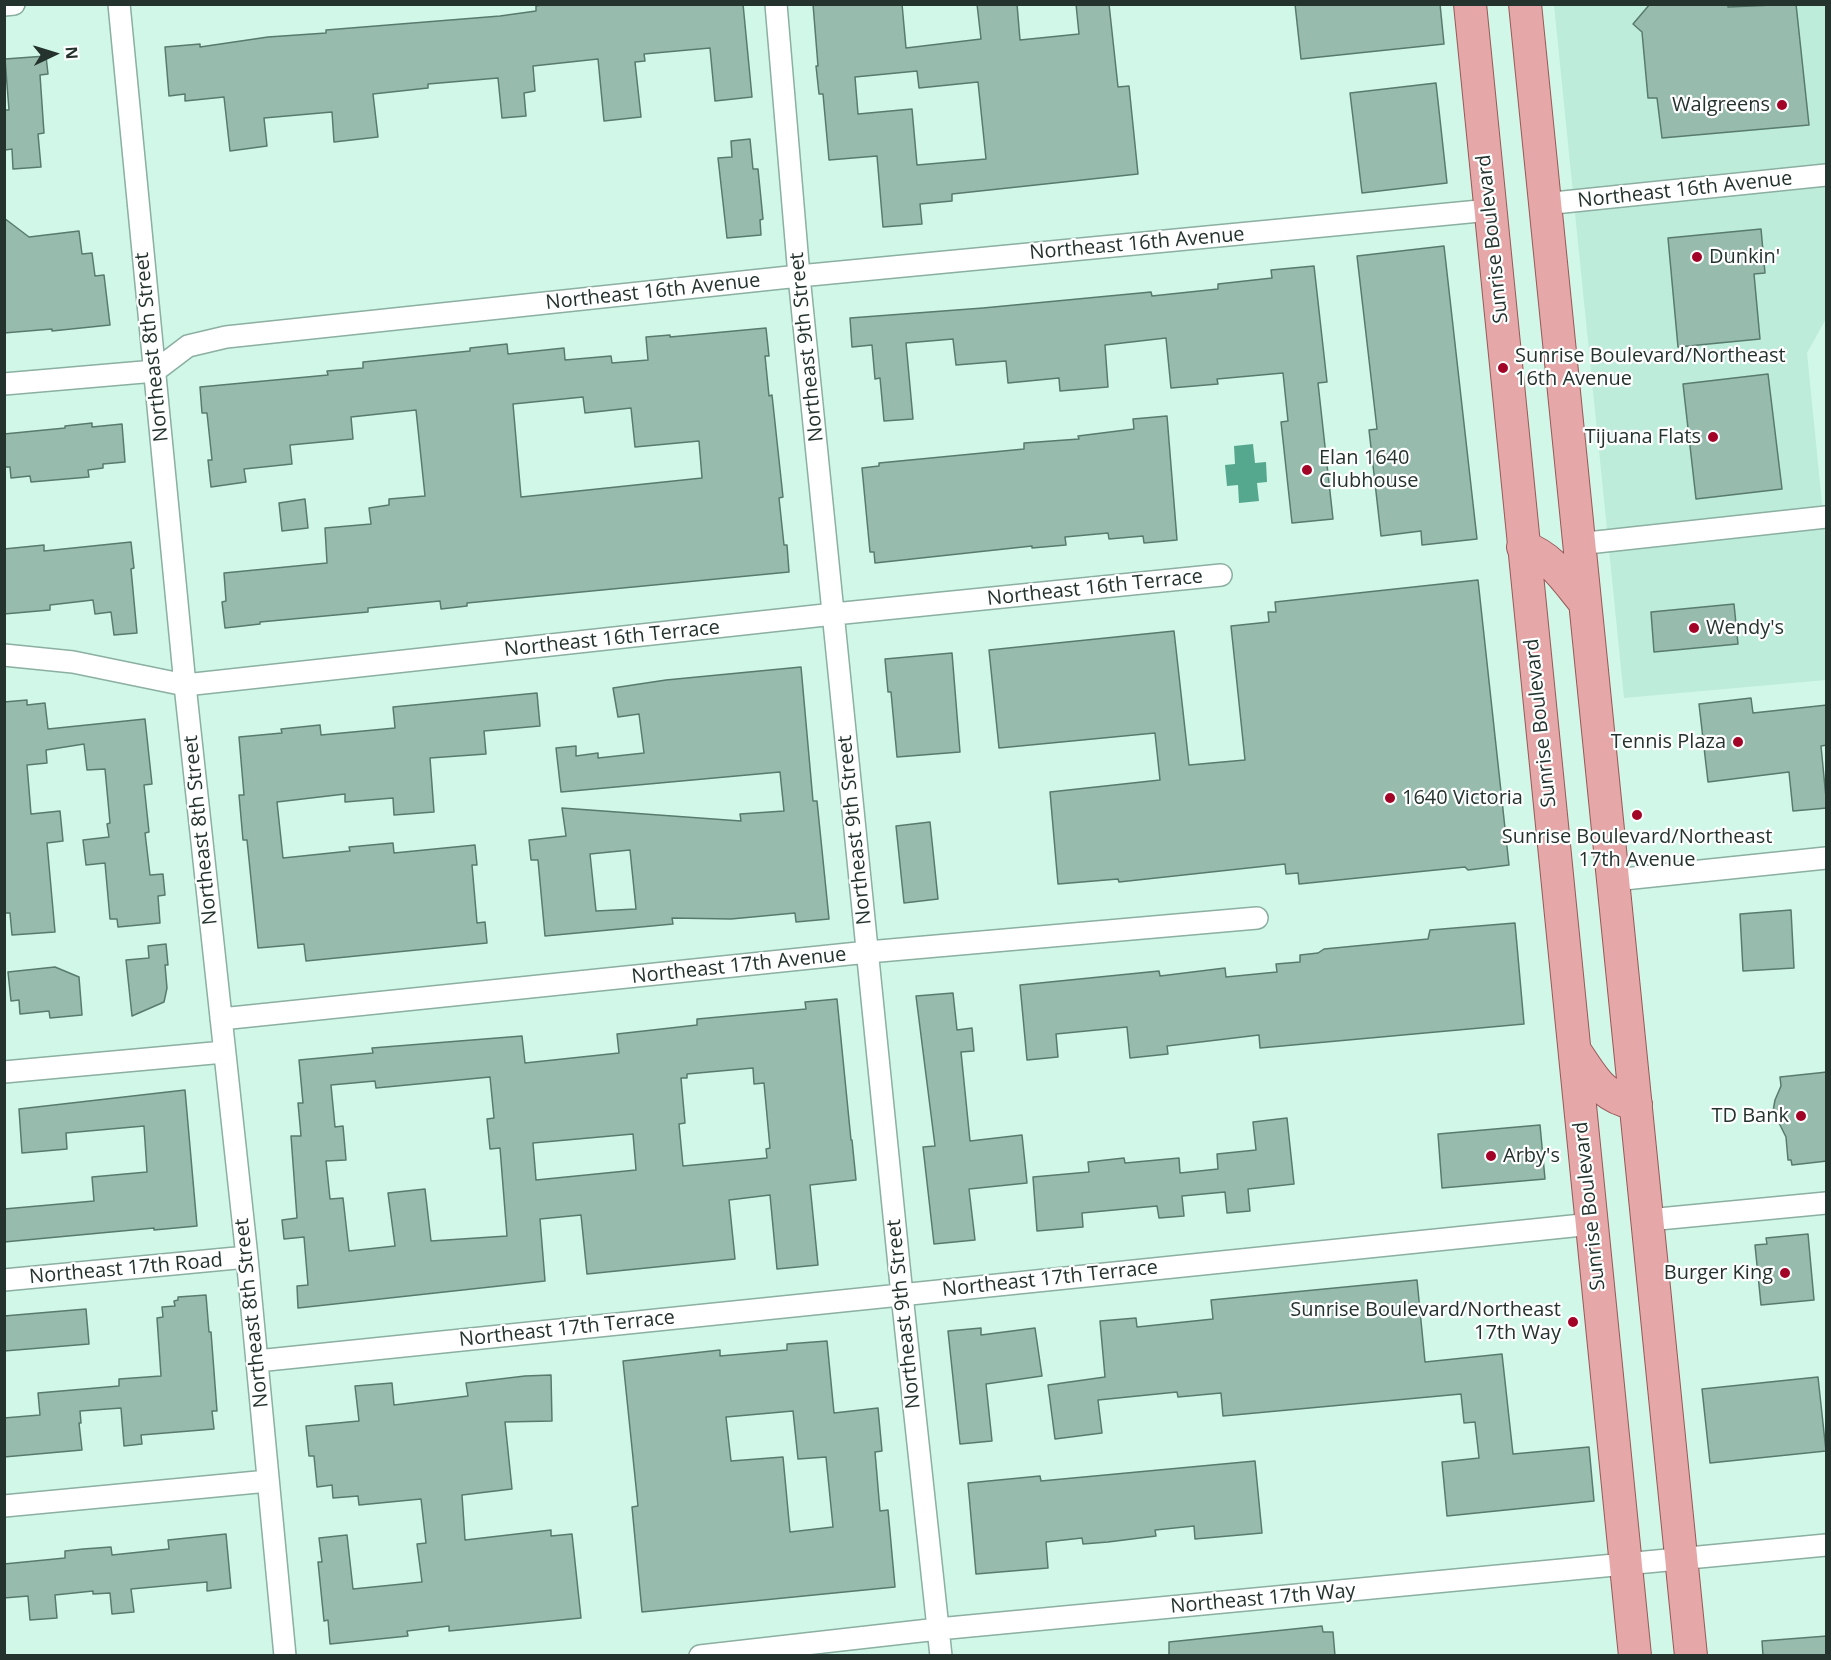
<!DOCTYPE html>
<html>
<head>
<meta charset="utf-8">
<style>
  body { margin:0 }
  #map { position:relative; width:1831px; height:1660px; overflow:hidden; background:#d1f7e8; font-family:"Open Sans",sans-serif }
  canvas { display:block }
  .frame { position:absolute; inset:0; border:6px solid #24332d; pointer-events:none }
  .north { position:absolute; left:24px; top:24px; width:60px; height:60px; -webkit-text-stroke:4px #fff; paint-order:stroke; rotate:86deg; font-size:16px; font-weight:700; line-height:24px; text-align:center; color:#24332d }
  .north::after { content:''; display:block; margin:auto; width:21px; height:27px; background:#24332d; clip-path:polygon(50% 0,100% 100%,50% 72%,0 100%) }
</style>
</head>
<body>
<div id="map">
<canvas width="1831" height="1660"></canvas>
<div class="frame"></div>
<div class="north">N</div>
</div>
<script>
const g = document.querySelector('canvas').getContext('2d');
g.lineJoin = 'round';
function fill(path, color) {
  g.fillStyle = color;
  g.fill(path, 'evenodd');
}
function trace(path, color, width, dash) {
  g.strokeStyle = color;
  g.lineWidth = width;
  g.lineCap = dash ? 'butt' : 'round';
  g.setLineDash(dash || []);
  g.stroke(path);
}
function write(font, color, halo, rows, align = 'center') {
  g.font = font + ' "Open Sans",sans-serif';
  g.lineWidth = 4.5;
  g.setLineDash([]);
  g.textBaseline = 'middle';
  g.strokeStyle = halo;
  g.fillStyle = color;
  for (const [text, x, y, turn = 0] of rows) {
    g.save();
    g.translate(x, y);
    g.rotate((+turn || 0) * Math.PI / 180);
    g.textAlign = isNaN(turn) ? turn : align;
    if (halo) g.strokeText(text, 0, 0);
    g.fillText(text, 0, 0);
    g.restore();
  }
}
const built = new Path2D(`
  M1554,5H1826V319L1807,353L1826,543V680L1624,698Z`);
const water = new Path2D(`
  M1253,444L1255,463L1266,462L1267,482L1257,483L1259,501L1239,503L1238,485L1227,486L1225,465L1235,464L1234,446Z`);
const building = new Path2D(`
  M547,4H743L752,97L715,101L710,48L644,54L645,61L635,62L641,117L604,121L598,59L533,66L535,91L524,93L526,116L502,118L498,78L428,84V88L373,94L378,137L334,142L332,112L264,118L267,146L230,151L224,97L185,101V94L169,96L165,47L200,44V47L268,37L326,33V30L500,16L536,11V6Z
  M813,4H902L906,48L981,39L977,4H1017L1020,40L1079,34L1076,4H1109L1118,87L1129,86L1138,174L952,194V201L920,204L922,224L883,227L877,156L829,160L823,94H819L816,66H818ZM917,71L919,88L978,82L986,159L917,165L912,109L858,114L855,77Z
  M1295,4H1440L1444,44L1301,59Z
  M1650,4H1728V7L1796,4L1809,125L1662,138L1657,98H1648L1642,32L1633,24Z
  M46,56L48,74L40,75L44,133L38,134L41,167L13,169L12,149L5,150L4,110H9L5,59Z
  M1436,83L1447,183L1362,193L1350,93Z
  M750,139L753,169H758L763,219L760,220L761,235L727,238L718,158L732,157L731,141Z
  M4,218L29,237L79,231L82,254L92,253L95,276L104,275L110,325L52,331V329L4,333Z
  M1761,229L1765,273L1754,274L1760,339L1678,347L1668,238Z
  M1444,246L1477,539L1422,545L1421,531L1381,536L1369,430L1377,429L1357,256Z
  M1314,266L1327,382L1318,383L1333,519L1292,523L1281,422L1288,421L1283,373L1217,379L1218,384L1171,388L1166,338L1105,345L1108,387L1060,391L1059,378L1008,383L1006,361L956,365L953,339L906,343L913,419L884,421L880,378L875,379L872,345L852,347L850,318L983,308L1151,292L1152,296L1218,289V284L1272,278L1271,270Z
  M766,328L769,356H765L769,396L772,395L783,497L779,498L784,545H787L789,572L467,603V606L441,609L440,601L368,608V612L260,622V624L225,628L222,602L226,601L224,573L327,563L325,528L371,524L369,508L389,505V499L425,496L416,410L351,417L353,439L290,445L292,464L244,469L246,482L211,487L208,460H212L207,413H202L200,387L328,375L327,371L363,368V362L470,351V348L507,344L508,354L564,348L565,360L611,356L612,363L648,360L646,337L670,335V337ZM583,397L585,413L631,408L635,447L699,441L702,478L521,497L513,404Z
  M1768,374L1782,489L1696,499L1683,384Z
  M1167,416L1177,540L1144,543L1143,536L1109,539L1108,533L1065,537L1066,545L1032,548V546L875,563L874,552H870L862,468L879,466V463L1024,449V443L1079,439L1078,436L1134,429L1133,419Z
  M92,423V427L122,424L125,462L103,464V468L88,470L89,477L31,482L30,476L11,478L10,467H4V434L65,428V426Z
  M305,499L308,528L282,531L279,503Z
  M131,542L134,568L131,569L137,633L114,635L111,612L95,614L93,600L50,605V610L4,614V549L44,545V551Z
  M1478,580L1509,865L1468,870L1465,867L1299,884L1298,873L1286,874L1285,864L1119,882L1118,879L1058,884L1050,792L1160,780L1155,733L999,748L989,650L1174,631L1189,765L1245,760L1231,626L1269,622L1268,612H1276L1275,602Z
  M1734,604L1738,644L1654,652L1651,612Z
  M952,653L960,752L897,757L891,692H888L885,659Z
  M801,667L813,801H817L829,919L796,922L795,913L731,919L672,918L673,924L545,936L538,860H531L529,840L566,836L562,808L741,821L740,814L784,811L780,772L561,792L556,748L576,746V756L598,753V758L644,753L639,714L618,717L613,688L666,680ZM630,850L636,909L596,911L590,854Z
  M537,693L540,726L484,731L486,754L430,758L434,812L394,815L393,798L345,802V794L277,802L283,858L350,851L349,847L393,843L394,853L475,845L477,865H472L477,923L485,922L487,943L306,961L304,944L258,948L247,840H243L239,795H244L239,737L282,733L281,729L320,725L321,735L395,728L393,707Z
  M1751,698L1753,713L1827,705V745L1821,746L1827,808L1793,811L1789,772L1708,782L1699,704Z
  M27,700V705L45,703L48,729L145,719L152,784L144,785L149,832L145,833L150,875L163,874L165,895L158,896L160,923L118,927L117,919H110L105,863L86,865L83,840L109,837L107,824L110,823L105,769L87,770L84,744L46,750L47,763L27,765L31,814L60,811L63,841L47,843L55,932L12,935L10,913H4V702Z
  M930,822L938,899L904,903L896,826Z
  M1791,910L1794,968L1743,971L1740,914Z
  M1515,923L1524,1024L1260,1048L1259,1035L1167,1046L1168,1054L1130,1058L1127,1027L1056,1034L1058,1057L1027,1060L1020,985L1159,971L1160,976L1225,968L1226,977L1277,972L1276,964L1300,962V955L1318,953L1324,949L1428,939L1430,930Z
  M166,944L168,965H165L167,988L164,1002L132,1016L126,960L149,958L148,946Z
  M55,967L79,977L82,1015L50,1018L49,1011L20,1014L19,1000L11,1001L8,972Z
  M953,993L957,1030L972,1028L974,1051L961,1052L970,1141L1022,1135L1027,1183L969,1189L975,1240L934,1244L923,1147L935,1146L916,996Z
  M837,999L851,1140H852L856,1180L810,1185L818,1265L777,1269L770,1195L729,1200L735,1259L587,1274L581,1215L540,1219L545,1281L298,1308L297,1286L308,1285L304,1237L284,1239L282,1220L297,1218L291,1136H301L298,1103H303L299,1060L373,1053L372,1048L522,1036L525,1063L619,1053L617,1034L697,1025V1019L806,1009L805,1002ZM753,1068L754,1084L764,1083L770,1148L766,1149L767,1158L683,1166L679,1124L685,1123L681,1078H687V1074ZM490,1077L494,1118L487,1119L490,1149L500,1148L507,1236L431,1241L425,1189L388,1193L395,1246L349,1251L343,1198L330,1199L326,1161L346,1160L343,1126L335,1127L331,1085L375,1081L376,1088ZM633,1134L636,1170L536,1180L533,1143Z
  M1827,1072V1161L1792,1165L1791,1160H1788L1786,1137L1773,1111L1775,1100L1781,1086L1780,1077Z
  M185,1090L197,1226L154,1230V1228L4,1242V1209L94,1201L92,1177L147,1172L144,1126L66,1133L67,1149L22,1153L19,1109Z
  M1287,1118L1294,1184L1248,1189L1250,1211L1227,1213L1225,1192L1182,1196L1184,1216L1159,1218L1157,1206L1082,1213L1083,1227L1037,1231L1033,1177L1089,1172L1088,1162L1124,1158L1125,1163L1179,1158L1180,1173L1218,1169L1217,1154L1256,1150L1253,1122Z
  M1540,1125L1545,1179L1442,1188L1438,1134Z
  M1808,1234L1814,1300L1761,1305L1755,1245L1767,1244L1766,1238Z
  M1417,1280L1425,1362L1502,1354L1513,1454L1589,1447L1594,1501L1447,1516L1442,1462L1479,1458L1475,1422L1464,1423L1461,1394L1223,1416L1221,1393L1178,1397L1177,1392L1098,1400L1102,1433L1055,1439L1048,1385L1105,1377L1100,1321L1136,1318L1137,1327L1213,1319L1211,1300Z
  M206,1295L209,1332H211L217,1411H212L214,1429L141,1435L142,1444L124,1446L121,1408L80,1411L81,1423H79L82,1450L4,1457V1418L40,1415L38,1393L119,1386V1379L161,1376L157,1318L163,1317L162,1307L175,1306L174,1301L178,1300V1297Z
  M86,1309L89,1344L4,1351V1316Z
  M981,1328V1335L1035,1328L1042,1376L986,1384L992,1441L960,1444L948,1331Z
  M827,1341L834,1413L878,1408L882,1451L875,1452L880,1511L888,1510L895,1587L642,1612L632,1507L638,1506L623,1361L720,1350V1356L787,1350V1344ZM793,1411L798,1459L826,1457L833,1527L790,1532L783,1457L731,1461L726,1417Z
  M551,1375L552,1421L505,1422L512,1489L462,1495L465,1540L551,1530V1536L572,1534L581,1618L449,1631V1626L407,1631L408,1636L330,1644L328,1620L324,1621L318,1562H322L319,1538L347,1535L353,1589L422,1582L417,1544L426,1543L421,1499L359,1505L358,1496L333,1498L332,1485L317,1487L314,1456H309L306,1426L359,1421L355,1386L392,1383L394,1405L468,1396L466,1383L525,1376Z
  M1818,1377L1826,1451L1710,1463L1702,1389Z
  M1255,1461L1262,1533L1195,1539L1194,1526L1155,1530L1156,1536L1108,1542L1083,1544L1082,1538L1046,1542L1048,1568L976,1574L968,1483L1040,1476L1041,1481Z
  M226,1534L231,1588L207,1591V1582L131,1589L134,1612L112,1614L110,1593L93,1594V1591L55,1595L57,1618L30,1620L28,1596L4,1598V1564L65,1558V1551L83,1549L111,1547L112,1555L169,1549L168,1540Z
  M1322,1626L1323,1632H1333L1335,1656H1169V1642Z
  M1827,1636V1656H1763L1762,1641Z`);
const minor = new Path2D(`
  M119,4L185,685L247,1257L285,1656
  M776,4L799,276L902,1295L941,1656
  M4,5L14,4
  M1544,204L1826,175
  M4,384L155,371L188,346L226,337L799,276L1490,210
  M1578,544L1826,517
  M4,655L73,662L185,685L834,614L1221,575
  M1614,880L1826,858
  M221,1019L868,952L1257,918
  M4,1072L224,1052
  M1648,1220L1826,1203
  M4,1280L247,1257
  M257,1361L1592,1224
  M4,1506L268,1481
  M700,1656L938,1629L1826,1545`);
const primary = new Path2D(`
  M1470,4L1635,1656
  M1525,4L1691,1656
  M1523,547C1552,557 1566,580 1585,603
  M1575,1051C1594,1078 1601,1097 1636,1104`);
const markers = [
  [1782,105,6,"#a20427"],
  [1697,257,6,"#a20427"],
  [1503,368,6,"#a20427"],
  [1713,437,6,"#a20427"],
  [1307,470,6,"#a20427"],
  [1694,628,6,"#a20427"],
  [1738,742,6,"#a20427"],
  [1390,798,6,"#a20427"],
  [1637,815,6,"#a20427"],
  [1801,1116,6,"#a20427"],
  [1491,1156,6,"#a20427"],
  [1785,1273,6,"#a20427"],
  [1573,1322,6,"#a20427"]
];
const poiNames = [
  ["Walgreens",1770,105],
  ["Dunkin'",1709,257,"left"],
  ["Sunrise Boulevard/Northeast",1515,356,"left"],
  ["16th Avenue",1515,379,"left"],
  ["Tijuana Flats",1701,437],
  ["Elan 1640",1319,458,"left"],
  ["Clubhouse",1319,481,"left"],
  ["Wendy's",1706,628,"left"],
  ["Tennis Plaza",1726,742],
  ["1640 Victoria",1402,798,"left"],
  ["Sunrise Boulevard/Northeast",1637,837,"center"],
  ["17th Avenue",1637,860,"center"],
  ["TD Bank",1789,1116],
  ["Arby's",1503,1156,"left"],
  ["Burger King",1773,1273],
  ["Sunrise Boulevard/Northeast",1561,1310],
  ["17th Way",1561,1333]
];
const streetNames = [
  ["Northeast 16th Avenue",1685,190,-6],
  ["Sunrise Boulevard",1493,239,-96],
  ["Northeast 16th Avenue",1137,244,-5],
  ["Northeast 16th Avenue",653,292,-6],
  ["Northeast 8th Street",152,347,-96],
  ["Northeast 9th Street",807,347,-96],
  ["Northeast 16th Terrace",1095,588,-6],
  ["Northeast 16th Terrace",612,639,-6],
  ["Sunrise Boulevard",1541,723,-96],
  ["Northeast 8th Street",201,830,-96],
  ["Northeast 9th Street",855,830,-96],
  ["Northeast 17th Avenue",739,966,-6],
  ["Sunrise Boulevard",1590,1206,-96],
  ["Northeast 17th Road",126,1269,-5],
  ["Northeast 17th Terrace",1050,1279,-6],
  ["Northeast 8th Street",252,1313,-96],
  ["Northeast 9th Street",904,1314,-96],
  ["Northeast 17th Terrace",567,1329,-6],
  ["Northeast 17th Way",1263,1599,-5]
];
fill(built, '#bdecda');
fill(water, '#55a88d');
fill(building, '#97bcae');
trace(building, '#587b6e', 1.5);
trace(minor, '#8bafa1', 24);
trace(primary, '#985958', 34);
trace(minor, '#fff', 21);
trace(primary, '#e6a7a9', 32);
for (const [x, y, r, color] of markers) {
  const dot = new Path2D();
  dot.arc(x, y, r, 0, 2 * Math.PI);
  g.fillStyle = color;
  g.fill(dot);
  trace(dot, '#fff', 2);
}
write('20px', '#24332d', '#fff', poiNames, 'right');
write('20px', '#24332d', '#fff', streetNames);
</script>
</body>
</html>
